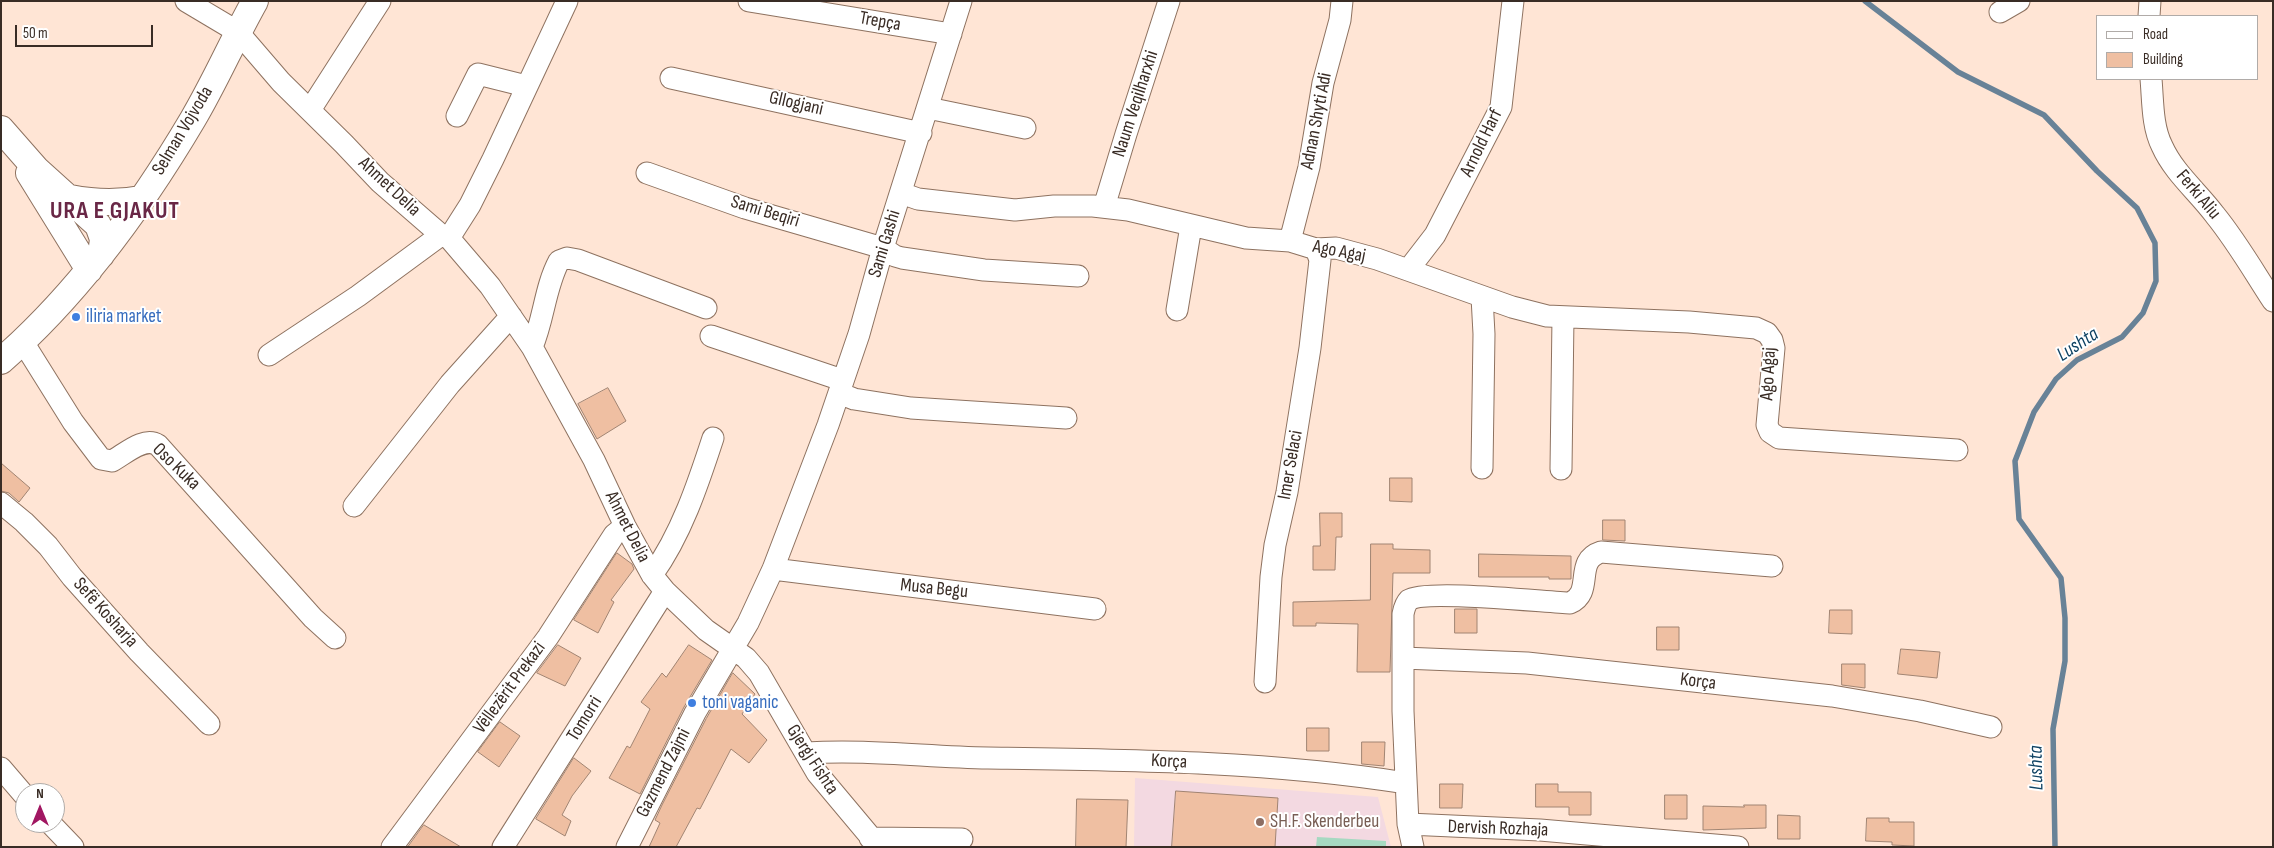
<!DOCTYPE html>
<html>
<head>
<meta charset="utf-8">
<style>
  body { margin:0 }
  #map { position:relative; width:2274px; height:848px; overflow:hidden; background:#ffe5d5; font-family:"Sofia Sans Condensed",sans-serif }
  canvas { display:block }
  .frame { position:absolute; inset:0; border:2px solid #392c25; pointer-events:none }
  .legend { position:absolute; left:2096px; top:15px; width:162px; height:65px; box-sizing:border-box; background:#fff; border:1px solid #b0aba8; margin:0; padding:6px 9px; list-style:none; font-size:15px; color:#392c25 }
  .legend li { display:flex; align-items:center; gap:10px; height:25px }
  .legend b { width:25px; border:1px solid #b0aba8 }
  .north { position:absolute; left:15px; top:783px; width:50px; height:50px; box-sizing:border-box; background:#fff; border:1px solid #b0aba8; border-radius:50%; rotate:0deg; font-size:14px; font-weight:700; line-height:20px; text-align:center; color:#392c25 }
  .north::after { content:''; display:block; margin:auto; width:18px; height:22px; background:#a11762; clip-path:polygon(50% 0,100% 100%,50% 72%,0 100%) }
  .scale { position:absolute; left:15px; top:25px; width:138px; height:22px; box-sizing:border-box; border:2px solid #392c25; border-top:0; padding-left:6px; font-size:15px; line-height:18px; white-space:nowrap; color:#392c25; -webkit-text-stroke:4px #fff; paint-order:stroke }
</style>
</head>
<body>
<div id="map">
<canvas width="2274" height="848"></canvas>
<div class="frame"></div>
<ul class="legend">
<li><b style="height:6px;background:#fff"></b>Road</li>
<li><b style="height:14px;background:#efbfa2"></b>Building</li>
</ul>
<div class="north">N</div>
<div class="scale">50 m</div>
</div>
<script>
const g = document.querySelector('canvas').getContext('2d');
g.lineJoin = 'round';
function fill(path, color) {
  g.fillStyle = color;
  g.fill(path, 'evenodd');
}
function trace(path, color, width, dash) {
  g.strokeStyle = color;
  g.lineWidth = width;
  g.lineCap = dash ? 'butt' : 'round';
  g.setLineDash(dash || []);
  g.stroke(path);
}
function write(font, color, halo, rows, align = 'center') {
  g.font = font + ' "Sofia Sans Condensed",sans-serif';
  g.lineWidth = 4;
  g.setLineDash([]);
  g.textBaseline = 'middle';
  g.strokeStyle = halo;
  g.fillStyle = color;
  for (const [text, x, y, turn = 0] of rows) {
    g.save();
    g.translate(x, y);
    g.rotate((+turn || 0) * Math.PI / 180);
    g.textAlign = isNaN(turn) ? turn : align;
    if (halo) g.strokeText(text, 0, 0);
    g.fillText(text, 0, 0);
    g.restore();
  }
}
const education = new Path2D(`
  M1135,778L1378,797L1391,847H1134Z`);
const green = new Path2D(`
  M1317,837L1386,841V847H1316Z`);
const stream = new Path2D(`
  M1865,1L1958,72L2044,115L2097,171L2137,208L2155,243L2156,281L2143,313L2122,337L2077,360L2056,379L2034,412L2015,461L2019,519L2061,578L2065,618V661L2053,729L2055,847`);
const building = new Path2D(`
  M608,388L626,421L597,439L578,404Z
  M1,463L30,488L19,502L9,493L1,491Z
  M1390,478H1412V502L1390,501Z
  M1320,513H1342V537H1336L1335,570H1313V546H1320Z
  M1603,520H1625V541L1603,540Z
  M1371,544H1393V549L1430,550V573H1393L1390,672H1357L1358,624L1316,623V626H1293V602L1370,600Z
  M617,553L632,564L634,569L611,600L614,602L598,633L574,620Z
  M1479,554L1571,556V579H1549V577H1479Z
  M1455,609H1477V633H1455Z
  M1830,610H1852V634L1829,633Z
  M1657,627H1679V650H1657Z
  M558,645L581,658L565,686L537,673Z
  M689,645L712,660L684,707L640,794L609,778L627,746L630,748L650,709L641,702L662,673L666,677Z
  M1901,649L1940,652L1937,678L1898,674Z
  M1842,664H1865V688L1842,685Z
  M733,673L755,694L742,714L767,740L749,763L731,749L700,809L697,808L676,847H649L660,823L655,820L662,805L706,719Z
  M500,722L520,736L499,767L478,752Z
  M1307,728H1329V751H1307Z
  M1362,742H1385L1384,766L1362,764Z
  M574,758L591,771L572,796L562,815L571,821L565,836L536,819Z
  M1440,784H1463L1462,808H1440Z
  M1536,784H1558V792H1591V815H1569V807H1536Z
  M1176,791L1278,798L1275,847H1172Z
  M1665,795H1687V819H1665Z
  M1077,799L1128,800L1126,847H1076Z
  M1744,805H1766V828L1703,830V806L1744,807Z
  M1778,815L1800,816V839H1778Z
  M1867,818H1889V822H1914V846L1892,845V842L1866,841Z
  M424,825L461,847H408Z`);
const minor = new Path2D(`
  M186,1L238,32L281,82L344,144L380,182L441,235L449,238L490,286L532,347L594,460L625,526L652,575L665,591L706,630L746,658L759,673L817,773L879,847
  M749,1L951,34
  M2000,12L2019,1
  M2149,16L2150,1
  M671,78L921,133
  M2151,79C2153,101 2152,126 2162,146C2174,173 2198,192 2215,215C2237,242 2254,272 2273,301
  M928,108L1025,128
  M310,110L380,1
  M457,116L478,74L526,86
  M647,173L745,208L883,248L895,256L902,258L984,270L1078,276
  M901,193L918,199L1015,210L1054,206H1093L1128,210L1246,238L1290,241L1316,249L1336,248L1377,259L1512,307L1547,316L1689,322L1756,328L1767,333L1772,340L1774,348L1767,425L1770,432L1779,438L1957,450
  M1104,207L1126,134L1169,1
  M449,238L470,205L493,159L567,1
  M1290,241L1309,167L1323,83L1340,20L1342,1
  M1408,270L1435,235L1501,107L1513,1
  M1482,297L1484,334L1482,468
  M1177,310L1191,226
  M711,336L842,380
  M23,342L73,422L101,459L112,461C125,454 144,436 158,445L313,618L335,638
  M532,347C544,319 545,287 559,261L567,258L578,260L706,308
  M269,355L358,296L441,235
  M839,393L854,399L911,408L1066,418
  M1561,469L1563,317
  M1,503L24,522L48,546L72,577L139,652L209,724
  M354,506L450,384L511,316
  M773,569L1095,609
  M652,575C681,535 698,484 713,438
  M1403,658L1527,663L1832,696L1920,711L1991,727
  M1265,682L1271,577L1275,545L1287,492L1310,348L1320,260L1316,249
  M806,753C866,749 927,757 988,758C1127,760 1268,761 1406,783
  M1,768L25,796
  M50,823L73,847
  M1408,824L1540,830L1738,847
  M870,838L962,839
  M392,847L548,637L614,535L625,526
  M503,847L665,591
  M627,847L695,713L748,623L773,569L828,425L859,334L883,248L961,1
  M1413,847L1408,824L1403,711V614C1404,609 1405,604 1409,600C1425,589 1544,602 1570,603C1595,592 1573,561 1601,552L1772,566`);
const major = new Path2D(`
  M1,129L37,170L98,225L103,239L101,255
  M29,173L89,270
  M70,198C95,203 116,204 141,199
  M1,361C79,293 141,207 193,119C216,80 233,40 255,1`);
const markers = [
  [76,317,5,"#3f7fe0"],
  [692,703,5,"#3f7fe0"],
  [1260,822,5,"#8d6e63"]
];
const streetNames = [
  ["Trepça",880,22,10],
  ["Gllogjani",796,104,13],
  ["Naum Veqilharxhi",1136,104,-72],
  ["Adnan Shyti Adi",1317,121,-79],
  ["Selman Vojvoda",183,131,-59],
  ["Arnold Harf",1482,143,-64],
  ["Ahmet Delia",389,187,43],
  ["Ferki Aliu",2198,195,50],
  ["Sami Beqiri",765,212,17],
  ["Sami Gashi",885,244,-73],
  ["Ago Agaj",1339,252,11],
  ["Ago Agaj",1769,374,-87],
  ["Imer Selaci",1291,465,-80],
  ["Oso Kuka",176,467,44],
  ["Ahmet Delia",627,527,63],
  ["Musa Begu",934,589,6],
  ["Sefë Kosharja",105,613,48],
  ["Korça",1698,682,7],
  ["Vëllezërit Prekazi",510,688,-54],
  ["Tomorri",585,719,-58],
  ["Gjergj Fishta",812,760,57],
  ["Korça",1169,762,3],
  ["Gazmend Zajmi",664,773,-63],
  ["Dervish Rozhaja",1498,829,2]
];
const shopNames = [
  ["iliria market",86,317],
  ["toni vaganic",702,703]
];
const educationNames = [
  ["SH.F. Skenderbeu",1270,822]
];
const waterNames = [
  ["Lushta",2078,345,-33],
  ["Lushta",2037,768,-91]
];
const districtNames = [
  ["URA E GJAKUT",115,212]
];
fill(education, '#f3d9e1');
fill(green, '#a6d9c1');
trace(stream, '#688297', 5.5);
fill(building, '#efbfa2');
trace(building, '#a18472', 1);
trace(minor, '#8e7260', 23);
trace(major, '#8e7260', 28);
trace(minor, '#fff', 21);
trace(major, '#fff', 26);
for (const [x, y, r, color] of markers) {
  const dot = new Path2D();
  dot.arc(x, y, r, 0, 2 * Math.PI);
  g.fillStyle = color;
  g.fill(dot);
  trace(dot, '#fff', 2);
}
write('19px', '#392c25', '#fff', streetNames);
write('19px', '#366cbe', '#fff', shopNames, 'left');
write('19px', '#785e54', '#fff', educationNames, 'left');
write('italic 20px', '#0f4364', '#fff', waterNames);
g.letterSpacing = '1px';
write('bold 24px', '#692746', '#fff', districtNames);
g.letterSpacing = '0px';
</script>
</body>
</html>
